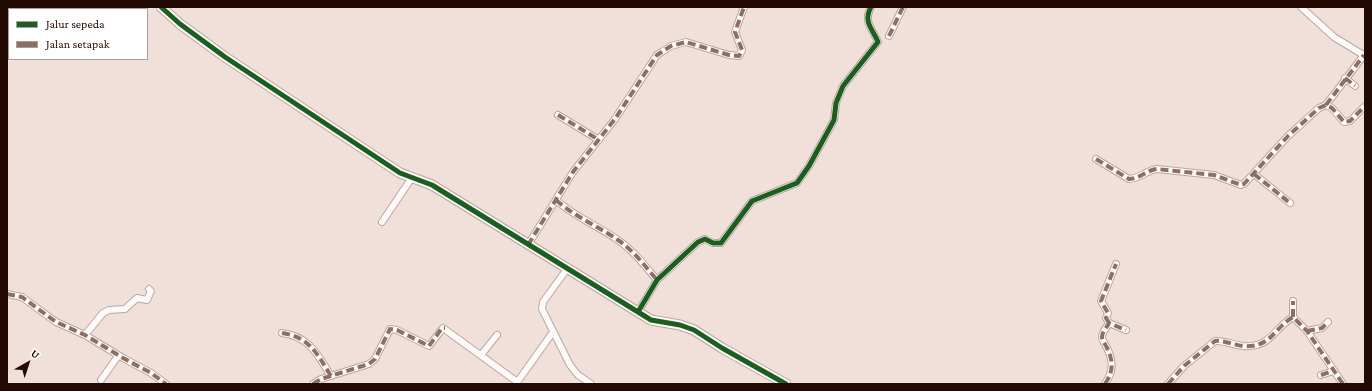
<!DOCTYPE html>
<html>
<head>
<meta charset="utf-8">
<style>
  body { margin:0 }
  #map { position:relative; width:1372px; height:391px; overflow:hidden; background:#f1e0da; font-family:"Crimson Pro",serif }
  canvas { display:block }
  .frame { position:absolute; inset:0; border:8px solid #230b03; pointer-events:none }
  .legend { position:absolute; left:8px; top:8px; width:140px; height:52px; box-sizing:border-box; background:#fff; border:1px solid #a79d9a; margin:0; padding:5px 7px; list-style:none; font-size:12px; color:#230b03 }
  .legend li { display:flex; align-items:center; gap:8px; height:20px }
  .legend b { width:20px; border:1px solid #a79d9a }
  .north { position:absolute; left:8px; top:343px; width:40px; height:40px; -webkit-text-stroke:3px #fff; paint-order:stroke; rotate:39deg; font-size:11px; font-weight:700; line-height:16px; text-align:center; color:#230b03 }
  .north::after { content:''; display:block; margin:auto; width:14px; height:18px; background:#230b03; clip-path:polygon(50% 0,100% 100%,50% 72%,0 100%) }
</style>
</head>
<body>
<div id="map">
<canvas width="1372" height="391"></canvas>
<div class="frame"></div>
<ul class="legend">
<li><b style="height:5px;background:#1b5e20"></b>Jalur sepeda</li>
<li><b style="height:5px;background:#8d6e63"></b>Jalan setapak</li>
</ul>
<div class="north">U</div>
</div>
<script>
const g = document.querySelector('canvas').getContext('2d');
g.lineJoin = 'round';
function trace(path, color, width, dash) {
  g.strokeStyle = color;
  g.lineWidth = width;
  g.lineCap = dash ? 'butt' : 'round';
  g.setLineDash(dash || []);
  g.stroke(path);
}
const street = new Path2D(`
  M1301,7L1334,37L1365,56
  M889,36L903,7
  M1345,78L1355,86
  M1326,105L1364,55
  M558,115L599,140
  M1096,159L1129,179C1139,179 1147,170 1157,169L1214,175L1241,185L1244,184L1288,136L1319,108L1326,105L1332,108L1344,122L1350,121L1365,106
  M1254,174L1290,203
  M556,200C575,217 598,226 618,240C634,251 645,266 657,280
  M382,222L411,179
  M528,245L573,172L615,119L657,55L671,46L686,42L729,55L739,56L742,50L735,32L744,7
  M567,269L543,302L542,309L570,365L578,375L591,384
  M7,294L22,297L56,322L85,335L123,358L151,373L166,384
  M638,312L657,280L698,242L705,239L713,243H721L752,201L797,183L809,166L834,120L836,103L843,86L878,42C872,28 863,22 871,7
  M1293,317V301
  M1109,323L1106,318L1108,313L1101,301L1116,264
  M1307,331L1322,328L1328,322
  M282,333C310,337 317,354 331,376
  M85,335L103,313L109,310L125,309L137,298L147,300L151,291L149,289
  M481,355L497,335
  M1321,375L1333,371
  M101,380L118,356
  M313,384L321,379L369,364L375,359L390,329L397,330L429,346L443,328L516,381H518L553,332
  M1105,384C1113,372 1114,362 1107,348C1106,345 1102,341 1102,337C1102,332 1107,327 1109,323L1126,330
  M1168,384L1184,366L1215,341C1223,340 1234,345 1243,346C1271,348 1273,329 1293,317L1307,331L1343,384`);
const secondary = new Path2D(`
  M161,7L180,24L225,57L400,173L432,185L651,320L680,325L694,330L722,348L786,384`);
const quiet = new Path2D(`
  M889,36L903,7
  M1345,78L1355,86
  M1326,105L1364,55
  M558,115L599,140
  M1096,159L1129,179C1139,179 1147,170 1157,169L1214,175L1241,185L1244,184L1288,136L1319,108L1326,105L1332,108L1344,122L1350,121L1365,106
  M1254,174L1290,203
  M556,200C575,217 598,226 618,240C634,251 645,266 657,280
  M528,245L573,172L615,119L657,55L671,46L686,42L729,55L739,56L742,50L735,32L744,7
  M7,294L22,297L56,322L85,335L123,358L151,373L166,384
  M1293,317V301
  M1109,323L1106,318L1108,313L1101,301L1116,264
  M1307,331L1322,328L1328,322
  M282,333C310,337 317,354 331,376
  M1321,375L1333,371
  M313,384L321,379L369,364L375,359L390,329L397,330L429,346L442,328H445
  M1105,384C1113,372 1114,362 1107,348C1106,345 1102,341 1102,337C1102,332 1107,327 1109,323L1126,330
  M1168,384L1184,366L1215,341C1223,340 1234,345 1243,346C1271,348 1273,329 1293,317L1307,331L1343,384`);
const cycleway = new Path2D(`
  M161,7L180,24L225,57L400,173L432,185L651,320L680,325L694,330L722,348L786,384
  M638,312L657,280L698,242L705,239L713,243H721L752,201L797,183L809,166L834,120L836,103L843,86L878,42C872,28 863,22 871,7`);
trace(street, '#baa69f', 8);
trace(secondary, '#baa69f', 11);
trace(street, '#fdfaf9', 6);
trace(secondary, '#fdfaf9', 9);
trace(quiet, '#8d6e63', 4, [8, 4]);
trace(cycleway, '#1b5e20', 5);
</script>
</body>
</html>
